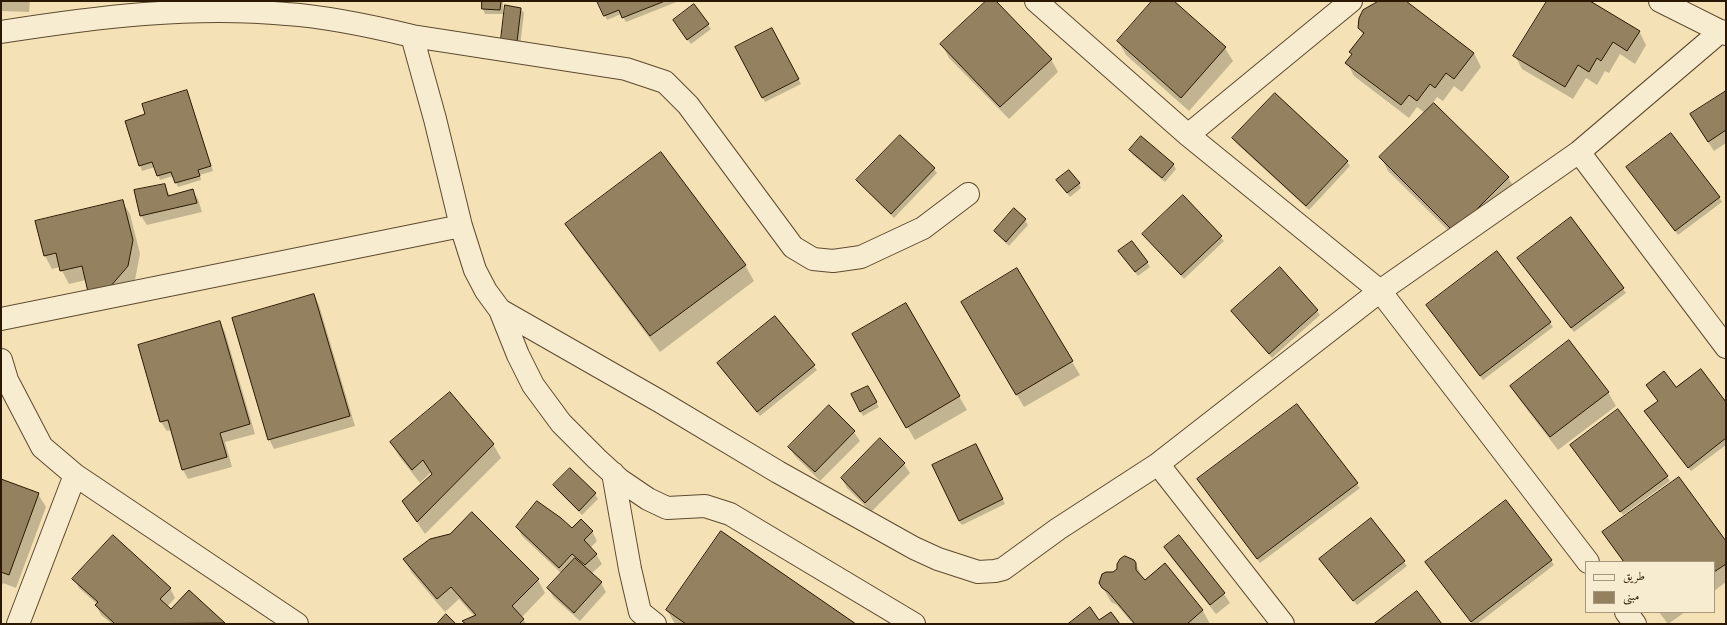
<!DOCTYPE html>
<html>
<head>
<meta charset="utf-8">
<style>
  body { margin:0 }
  #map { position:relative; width:1727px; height:625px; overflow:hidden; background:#f4e2b6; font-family:"IM FELL French Canon",Amiri,serif }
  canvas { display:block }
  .frame { position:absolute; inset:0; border:2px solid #2b1802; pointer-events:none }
  .legend { position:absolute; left:1585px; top:561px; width:130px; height:52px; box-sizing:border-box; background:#f8ecd0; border:1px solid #a6977e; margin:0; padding:5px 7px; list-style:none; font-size:12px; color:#2b1802 }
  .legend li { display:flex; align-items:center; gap:8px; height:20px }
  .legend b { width:20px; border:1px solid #a6977e }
</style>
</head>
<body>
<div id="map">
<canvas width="1727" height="625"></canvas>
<div class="frame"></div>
<ul class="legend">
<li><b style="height:5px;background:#f8ecd0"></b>طريق</li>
<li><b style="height:11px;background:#948160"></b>مبنى</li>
</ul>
</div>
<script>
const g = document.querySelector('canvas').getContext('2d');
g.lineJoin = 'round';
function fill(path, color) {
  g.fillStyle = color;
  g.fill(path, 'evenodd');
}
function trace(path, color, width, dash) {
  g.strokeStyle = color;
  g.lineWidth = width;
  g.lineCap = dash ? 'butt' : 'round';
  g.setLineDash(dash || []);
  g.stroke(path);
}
const shadow = new Path2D(`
  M1,1H30L29,12L1,11Z
  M483,1H503V14H485L483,9Z
  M599,1H679L626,22L621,14L607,20Z
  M988,1H995L1051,59L1058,72L1009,119L949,58L942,44Z
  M1154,1H1172L1225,48L1233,61L1189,111L1126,55L1118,41Z
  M1381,1H1404L1474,53L1481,67L1462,92L1454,86L1443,101L1437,97L1433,103L1508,177L1516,191L1462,244L1388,171L1381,157L1425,113L1417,107L1409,118L1354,76L1347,63L1352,55L1350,52L1363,35L1359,28Z
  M1548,1H1588L1639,31L1646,45L1635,64L1620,54L1609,73L1605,71L1597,85L1586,78L1573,99L1522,69L1515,56Z
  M694,6L711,29L691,44L674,21Z
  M521,9L524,13L520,46L504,44Z
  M774,34L801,84L765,102L736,48Z
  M187,91L213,171L200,175L201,180L178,187L173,176L160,180L155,167L142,171L126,121L146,115Z
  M1726,92V143L1714,151L1696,124Z
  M900,136L934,169L937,173L894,218L860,184L857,180Z
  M1234,138L1347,162L1350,166L1309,210L1236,143Z
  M1130,150L1173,164L1176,169L1165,182L1133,155Z
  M1627,167L1719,197L1722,202L1678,235Z
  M1057,180L1079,183L1081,188L1070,197Z
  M164,185L171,197L192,190L198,199L202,212L147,225L141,216Z
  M1183,196L1224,241L1184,279L1143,234Z
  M122,201L130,214L140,254L135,280L118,300L86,280L69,284L60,267L52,269L45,256Z
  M1014,210L1025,220L1028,225L1009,246L998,235L995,231Z
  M1571,219L1626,293L1574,332L1521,263Z
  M567,224L745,265L754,281L660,352L576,240Z
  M1122,256L1147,262L1150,267L1138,276Z
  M1017,270L1080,375L1024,407L962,302Z
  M314,295L319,305L355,426L274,449L269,439Z
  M906,304L967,410L915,440L853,334Z
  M1430,310L1550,323L1553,327L1483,380Z
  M1232,311H1317L1320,315L1272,358Z
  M775,318L817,370L760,416L721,368Z
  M220,322L225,332L255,434L225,442L232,467L188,479L183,470L172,430L167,431L161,422L139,346Z
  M1569,342L1608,392L1616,406L1558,450L1519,399L1511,386Z
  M1647,386L1676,389L1726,403V445L1691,471L1648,416L1659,402Z
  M867,387L879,407L863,416L853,395Z
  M1297,405L1360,488L1260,563L1201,484Z
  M829,407L854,432L860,441L820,481L795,456L789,447Z
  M391,442L493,444L501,458L425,534L403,501L433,475L431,472L420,483L399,456Z
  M978,449L1005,504L962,525L959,521Z
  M1574,449L1667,477L1670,481L1623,515Z
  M904,464L910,473L871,512L847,488L842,479Z
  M1,480L38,494L46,507L16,588L3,583L1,587Z
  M554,486L595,494L598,499L582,515L557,490Z
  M1371,519L1407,566L1357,605L1323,563Z
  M517,527L592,531L597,541L590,548L596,554L602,564L591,574L601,583L606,592L580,621L554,598L548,588L562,574L522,536Z
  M1603,532L1726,543V582L1714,591V562H1623Z
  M1165,547L1224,594L1230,603L1216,614L1170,556Z
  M404,560L538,580L545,593L522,617L526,624H465L464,621L475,617L459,599L445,612L412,573Z
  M1134,560L1144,581L1165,565L1203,611L1210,624H1133L1117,605L1111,602L1103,588L1114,573Z
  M1551,560L1554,565L1477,624H1473L1429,567Z
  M74,579L170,588L175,598L167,607L171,611L189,592L224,624H112L101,615L96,605L97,604L79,588Z
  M667,610L854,624H675Z
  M1659,612H1685L1668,624Z`);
const building = new Path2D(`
  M482,1H501L500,10L482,9Z
  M597,1H665L622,18L619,10L604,16Z
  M986,1H996L1052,59L1000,107L940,44Z
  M1152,1H1174L1226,47L1181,98L1117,41Z
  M1379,1H1406L1474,53L1454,79L1446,73L1435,88L1430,84L1417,101L1409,95L1401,105L1345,63L1352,54L1349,52L1364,33L1358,28L1359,18L1363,10Z
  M1547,1H1590L1640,31L1627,51L1613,42L1601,61L1597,58L1589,72L1578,65L1565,87L1513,56Z
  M694,4L709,24L687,40L673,20Z
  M505,5L521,8L517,42L501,39Z
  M772,28L799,79L762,98L735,47Z
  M187,90L211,166L198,170L200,176L175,183L171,172L157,176L152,162L139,166L125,121L145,114L142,104Z
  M1726,91V130L1708,142L1690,114Z
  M1275,93L1348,161L1306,206L1232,138Z
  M1434,103L1509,177L1454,232L1379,157Z
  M1671,133L1720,197L1675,231L1626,167Z
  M900,135L935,168L891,214L856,180Z
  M1141,136L1174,164L1162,178L1129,150Z
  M661,152L746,265L650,336L565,224Z
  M1069,170L1080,183L1067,193L1056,180Z
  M165,184L168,196L193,189L197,203L140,216L134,190Z
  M1183,195L1222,236L1181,275L1142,234Z
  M123,200L133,240L128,266L110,287L88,292L82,266L60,271L56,253L44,256L35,221Z
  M1014,208L1026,219L1006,242L994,231Z
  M1571,217L1624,288L1571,328L1517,258Z
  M1132,241L1148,262L1135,272L1118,251Z
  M1497,251L1551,322L1480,376L1426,305Z
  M1280,267L1318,310L1269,354L1231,311Z
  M1017,268L1073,361L1016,395L961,302Z
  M314,294L350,416L268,440L232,318Z
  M906,303L960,396L906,428L852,334Z
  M775,316L815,365L757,412L717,363Z
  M220,321L250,424L220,433L227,457L182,470L168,420L160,422L138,345Z
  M1569,340L1609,392L1550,437L1510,386Z
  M1701,369L1726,402V438L1688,468L1644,411L1658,401L1646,385L1664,371L1676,387Z
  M868,386L877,402L860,412L851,394Z
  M450,392L494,444L417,522L402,501L432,474L423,460L412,470L390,442Z
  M1297,404L1358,483L1257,559L1197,479Z
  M829,405L855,431L815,472L788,447Z
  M1618,409L1668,476L1620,512L1570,445Z
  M880,438L905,463L865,503L841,478Z
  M976,444L1003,499L959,521L932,465Z
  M570,468L596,493L579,511L553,485Z
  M1679,477L1726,541V564L1714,572V562H1624L1602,532Z
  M1,479L39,493L9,575L1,572Z
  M1506,500L1552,560L1471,622L1425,562Z
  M537,501L561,518L572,528L581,519L593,531L584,540L597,554L585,565L572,554L559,568L516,527Z
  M472,512L539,579L512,606L524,619L519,624H466L462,621L476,615L451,587L437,599L403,559L430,539L450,534Z
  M1371,518L1405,561L1353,601L1319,559Z
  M721,531L856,624H686L666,610Z
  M113,535L171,588L160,599L171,609L189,590L225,623L115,624L95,605L98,602L72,579Z
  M1179,535L1225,593L1210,605L1164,547Z
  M1125,556L1134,560L1136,563V570L1145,580L1165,563L1203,610L1187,624H1135L1108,592L1102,588L1099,583L1102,574L1106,572H1113L1117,569V564L1120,559Z
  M575,558L602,582L574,613L547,588Z
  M1417,591L1442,624H1374Z
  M1090,607L1099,620L1111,612L1120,624H1068Z
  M446,614L456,624H437Z`);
const street = new Path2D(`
  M1036,1L1188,135L1380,291L1588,562
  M1660,1L1726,34
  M1,32C96,17 192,5 287,14C330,17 371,26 412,36L435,119L461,226L475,270L486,291L500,310L518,355L533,385L561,423L597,459L620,480L648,499L667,508L705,506L730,514L914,624
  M412,36L626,69L665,82L688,105L793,247L813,259L833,261L861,257L923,228L968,194
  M1188,135L1351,1
  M1579,152L1726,347
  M500,310L661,402L778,472L914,548L938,559L978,572L995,571L1003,569L1058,529L1158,464L1380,291L1579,152L1721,31
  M1,319L461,226
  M1,360L7,380L42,447L75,475L297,624
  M1158,464L1283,624
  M613,473L630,569L640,612L655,624
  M1626,612L1635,624
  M18,624L75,475`);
fill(shadow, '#0003');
fill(building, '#948160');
trace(building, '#2b1802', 1);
trace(street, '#5d4a2f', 24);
trace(street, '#f8ecd0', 22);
</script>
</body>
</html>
